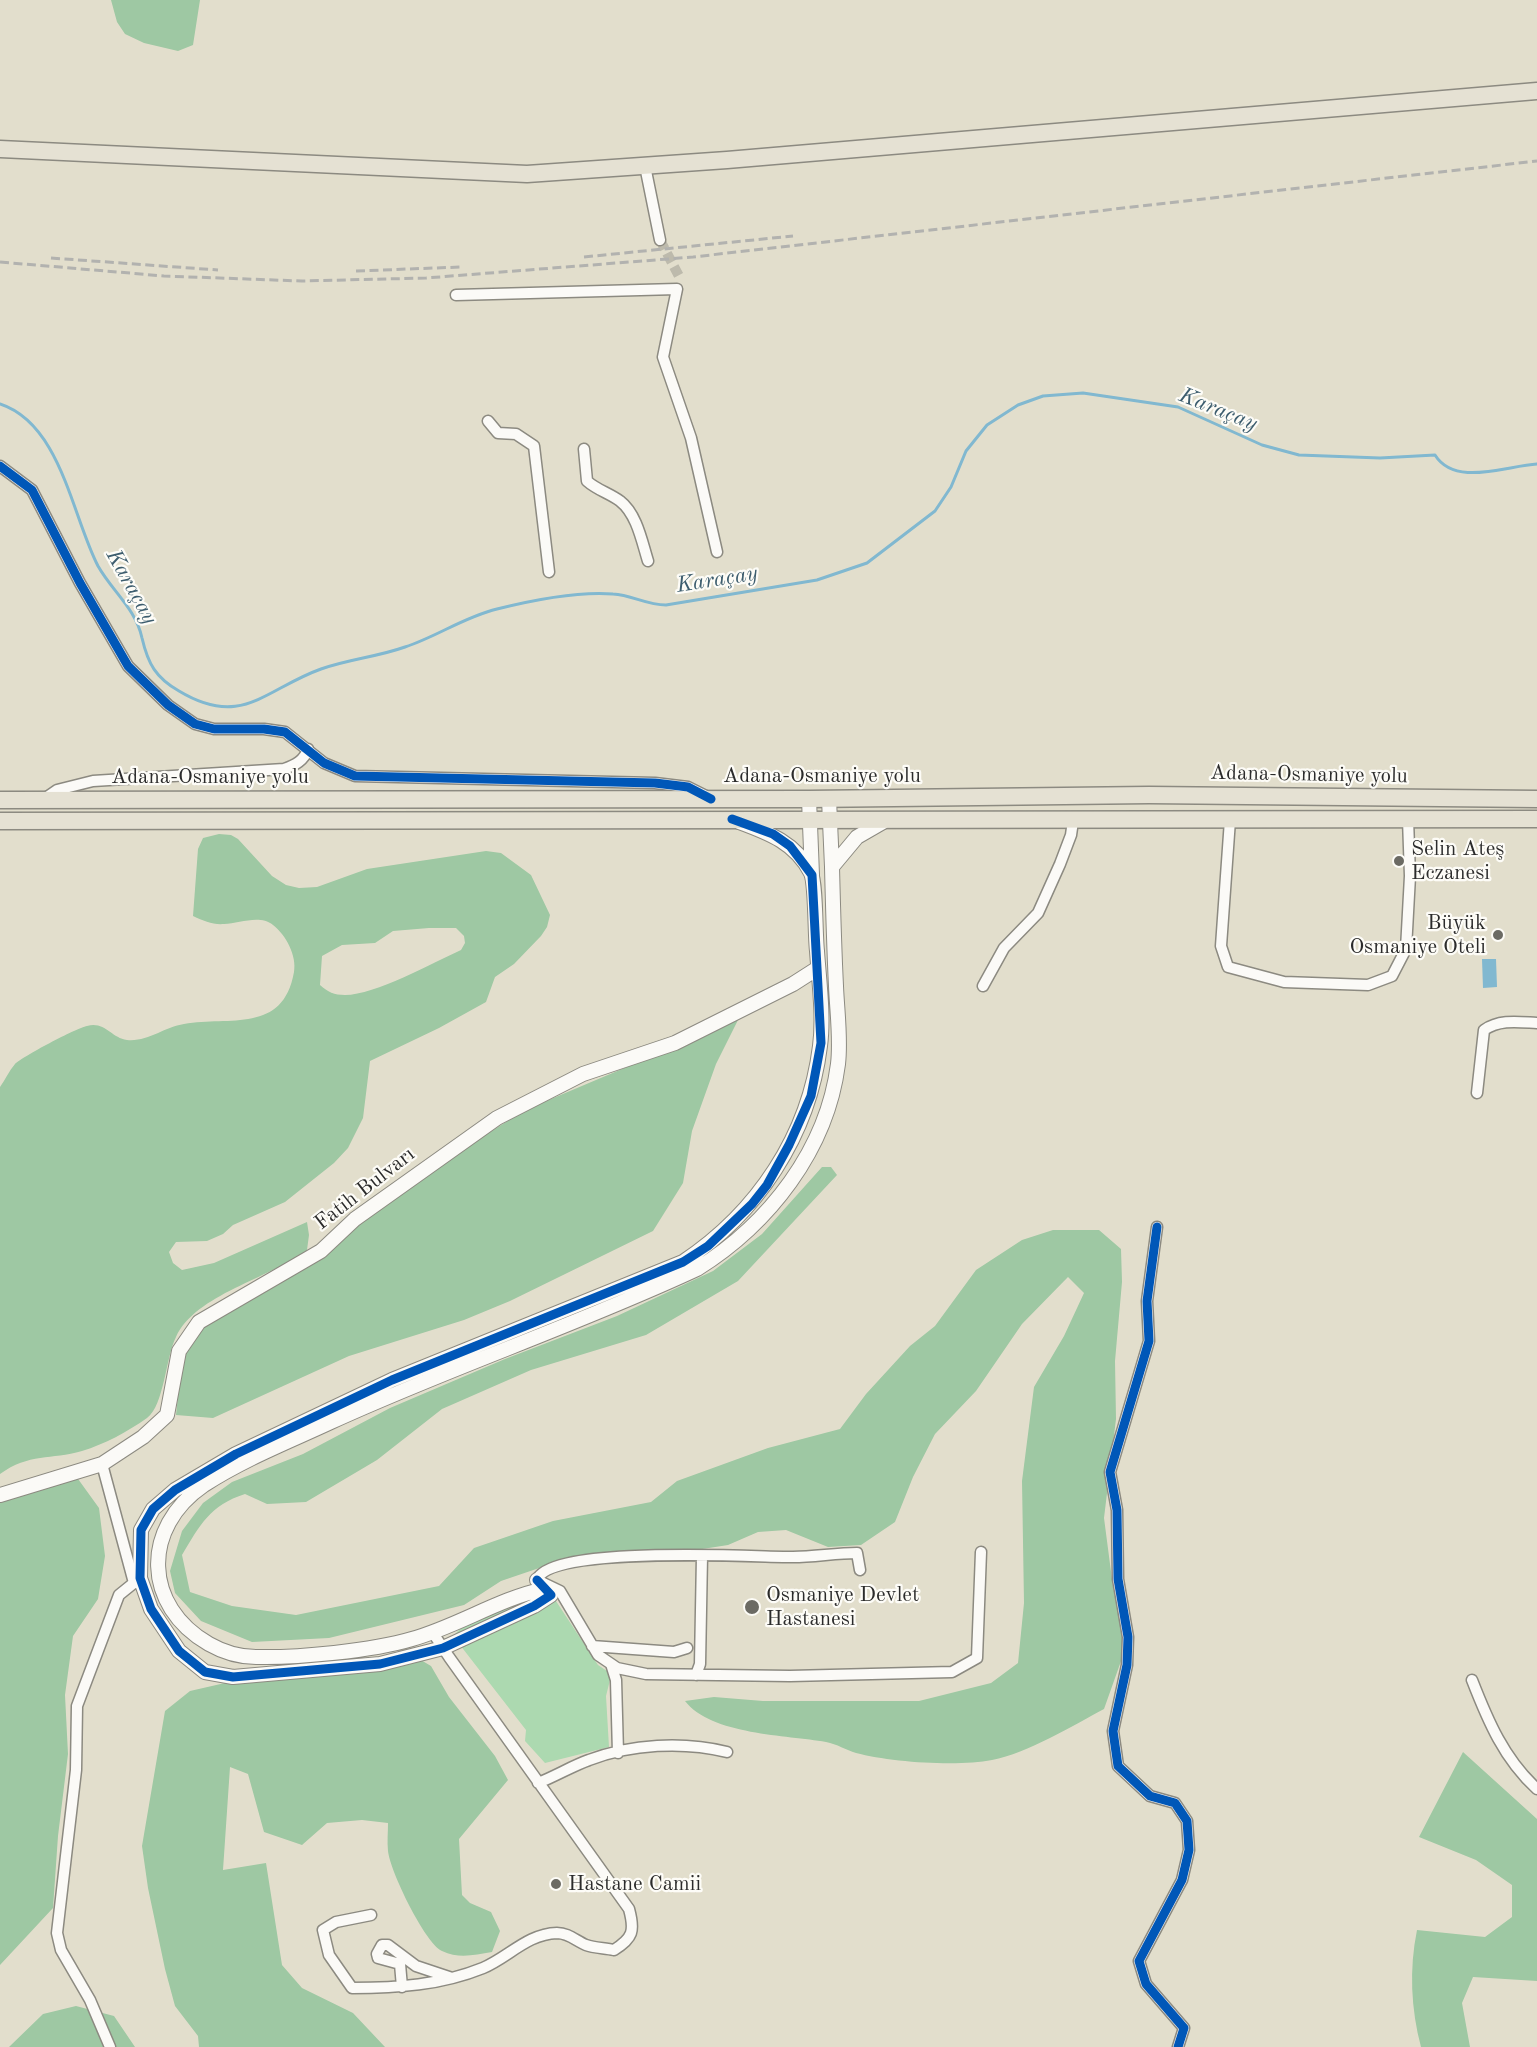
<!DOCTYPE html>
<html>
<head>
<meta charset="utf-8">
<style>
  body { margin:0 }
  canvas { display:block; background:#e2decc }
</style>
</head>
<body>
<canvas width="1537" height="2047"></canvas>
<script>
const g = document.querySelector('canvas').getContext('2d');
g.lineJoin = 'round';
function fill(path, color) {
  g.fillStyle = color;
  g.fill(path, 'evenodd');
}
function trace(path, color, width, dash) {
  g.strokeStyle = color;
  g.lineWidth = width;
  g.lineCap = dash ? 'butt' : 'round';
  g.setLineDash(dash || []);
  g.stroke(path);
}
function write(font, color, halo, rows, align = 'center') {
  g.font = font + ' "Old Standard TT",serif';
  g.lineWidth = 4.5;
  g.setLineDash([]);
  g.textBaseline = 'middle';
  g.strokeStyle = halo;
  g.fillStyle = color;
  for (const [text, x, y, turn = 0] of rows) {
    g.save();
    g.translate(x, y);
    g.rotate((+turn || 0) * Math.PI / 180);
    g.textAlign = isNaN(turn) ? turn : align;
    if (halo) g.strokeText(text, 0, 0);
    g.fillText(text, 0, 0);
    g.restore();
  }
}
const green = new Path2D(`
  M550,1592L598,1665L607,1671L610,1680L606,1696L609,1747L545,1763L525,1741L526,1730L453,1636L460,1629L537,1594Z`);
const forest = new Path2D(`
  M111,0H200L193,45L178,51L144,43L125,34L117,22Z
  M219,834L231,835L238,839L272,876L286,885L299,888L317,887L367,869L486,851L501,853L531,875L550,915L547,927L541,936L514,964L495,977L486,1002L439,1028L370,1061L363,1118L348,1148L334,1163L285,1202L233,1225L223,1234L207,1241L176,1242L169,1252L173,1263L182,1270L214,1263L307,1222L309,1235L307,1250C269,1279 196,1294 176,1337C166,1356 164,1406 147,1418C127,1432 105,1444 82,1451C51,1460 29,1453 0,1474V1087C5,1080 9,1071 15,1064C22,1057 76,1028 87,1026C105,1021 111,1038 127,1040C148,1042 164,1027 184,1024C230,1016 283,1034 294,972C297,956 286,935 273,925C259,914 239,924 224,924C213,925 204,921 193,916L198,849L203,838ZM429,928H456L464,936L465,943L461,950C432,963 375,995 345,995C334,995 328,992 320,985L322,956L342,945L375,943L393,931Z
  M738,1020L716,1064L692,1131L683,1183L653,1231L510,1301L464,1320L349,1356L213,1418L176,1415L181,1368L193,1332L397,1191L525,1110Z
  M822,1167H831L837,1175L738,1281L646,1335L531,1370L442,1409L377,1460L306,1502L267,1504L245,1494C210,1505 200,1525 182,1555L190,1592L232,1606L296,1615L439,1586L474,1548L553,1521L651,1502L677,1481L768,1448L840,1429L866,1394L910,1346L935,1326L976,1270L1022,1240L1053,1230H1099L1121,1249L1122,1282L1115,1361L1116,1419L1104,1518L1113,1587L1126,1647L1104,1709C1072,1726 1028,1753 992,1760C957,1767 890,1762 856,1753C846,1750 837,1744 826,1742C787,1735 711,1735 685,1701L714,1697L763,1701H919L991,1683L1018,1663L1024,1603L1022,1481L1034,1387L1064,1336L1084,1293L1068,1277L1022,1324L976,1391L935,1434L913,1477L895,1522L861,1545L828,1547L786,1530L758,1532L728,1545L664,1555L629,1550L548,1565L501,1581L464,1605L329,1638L252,1642L201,1621L175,1593L170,1571L182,1531L203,1503L232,1482L303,1454L390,1408L505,1359L617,1316L713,1271L762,1234Z
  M73,1472L99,1508L105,1556L98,1599L73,1636L65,1695L68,1754L58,1836L53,1908L0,1965V1496L19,1482Z
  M414,1656L431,1666L449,1697L495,1756L508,1780L459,1839L462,1895L470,1903L491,1912L500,1931L492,1952C474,1955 459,1959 442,1951C425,1943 390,1871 388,1851C387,1842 388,1832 388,1823L362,1820L327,1823L302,1845L264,1832L248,1774L230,1767L223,1870L266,1863L282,1965L302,1988L353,2013L385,2047H199L198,2036L175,2006L165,1969L148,1888L142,1846L165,1711L190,1691L225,1683L291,1676Z
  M1463,1752L1537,1819V1981L1473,1977L1462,2003L1470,2047H1421C1411,2009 1409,1969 1417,1930L1485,1937L1512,1917V1885L1476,1860L1419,1837Z
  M76,2006L114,2016L135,2047H9L43,2014Z`);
const water = new Path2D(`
  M1482,959H1496L1497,987L1483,988Z`);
const stream = new Path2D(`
  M0,404C61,424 72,516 98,566C112,591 136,609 142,638C148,664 156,678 179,691C242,729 265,689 321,669C349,659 377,657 405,647C436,637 464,617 497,609C533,600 576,591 613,594C632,595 646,605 666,605L817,580L867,563L935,511L951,487L966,451L987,425L1018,405L1043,396L1083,393L1178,407L1262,445L1299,455L1380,458L1435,455C1455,487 1505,466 1537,464`);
const minorTunnel = new Path2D(`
  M660,240L680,278`);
const minor = new Path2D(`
  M645,166L660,240
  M456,295L677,289L663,357L691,438L717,552
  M488,421L498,433L516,434L534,446L549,572
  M584,449L587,481C597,490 609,493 620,501C637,514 642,542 648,561
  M0,466L32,490L80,583L128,666L168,705L195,724L214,729H264L285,732L324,763L355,776L655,783L688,787L706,796
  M44,799L57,790L93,781L284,769C295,765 304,761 308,749
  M1230,820L1221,946L1228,967L1284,982L1368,985L1392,976L1406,949L1410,876L1408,819
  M983,986L1004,948L1038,913L1060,864L1071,835L1073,821
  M1477,1093L1484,1030C1500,1019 1518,1022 1537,1023
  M1157,1227L1147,1301L1149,1341L1110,1472L1117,1510L1118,1579L1128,1637L1127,1665L1113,1731L1118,1766L1150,1796L1175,1803L1187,1821L1189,1850L1182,1880L1139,1961L1146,1984L1184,2028L1178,2047
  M102,1464L134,1583
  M860,1570L857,1553C836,1553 814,1557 793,1557C754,1557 549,1545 537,1580L560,1591L598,1655L617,1668L646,1674L790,1676L952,1672L977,1658L981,1552
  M592,1646L674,1652L687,1648
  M611,1664L616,1680L618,1753
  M696,1675L700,1664L702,1556
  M1472,1680C1488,1721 1504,1759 1537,1789
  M538,1783C556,1776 572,1766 589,1760C631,1744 683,1741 727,1752
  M371,1915L336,1922L323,1930L329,1955L352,1988C397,1988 441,1985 483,1968C509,1957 527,1934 557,1933C569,1933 576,1941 586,1945C594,1948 605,1948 614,1950C633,1938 635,1931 629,1909L449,1657L433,1633L435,1630
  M402,1987L400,1964L378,1958L377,1954L382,1945H388L416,1966L452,1978
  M110,2047L90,2000L61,1950L57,1933L76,1770L77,1706L119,1595L140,1578`);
const tertiary = new Path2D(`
  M809,799L812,875
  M829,799L832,867
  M0,1495L102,1464L143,1437L167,1415L179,1351L199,1322L321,1251L355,1219L497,1118L583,1074L675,1043L793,984L818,968
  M537,1580L551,1595L534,1606L443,1648L380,1664L233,1677L205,1672L179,1651L151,1609L140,1578L141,1530L153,1509L175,1490L236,1454L392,1380L683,1262C757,1213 809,1136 820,1046C824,1016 819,981 817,951C815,935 816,884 811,873C796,843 769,833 739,822
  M539,1582L544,1589C498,1599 458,1626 412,1639C372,1651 297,1658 256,1657C239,1657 223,1652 209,1644C143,1606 141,1528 204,1485C244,1459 288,1442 331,1422C451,1367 577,1325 697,1269C769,1224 827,1150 838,1064C841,1039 837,1011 836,986C834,946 833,907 832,867L857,837L883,822`);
const trunk = new Path2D(`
  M0,149L527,174L727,160L1537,91
  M0,800L809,799L1149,795L1537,799
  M0,821L1537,819`);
const rail = new Path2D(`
  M584,257L793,236
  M51,258L218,270
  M0,262L164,276L302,281L426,278L693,257L1537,161
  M356,271L461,267`);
const cycleway = new Path2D(`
  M0,466L32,490L80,583L128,666L168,705L195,724L214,729H264L285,732L324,763L355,776L655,783L688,787L711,799
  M1157,1227L1147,1301L1149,1341L1110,1472L1117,1510L1118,1579L1128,1637L1127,1665L1113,1731L1118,1766L1150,1796L1175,1803L1187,1821L1189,1850L1182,1880L1139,1961L1146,1984L1184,2028L1178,2047
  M537,1580L551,1595L534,1606L443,1648L380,1664L233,1677L205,1672L179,1651L151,1609L140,1578L141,1530L153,1509L175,1490L236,1454L392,1380L683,1262L708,1246L752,1204L767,1185L789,1145L811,1096L821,1043L812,875L790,846L773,834L732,819`);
const markers = [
  [1399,861,6,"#6b6a63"],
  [1498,935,6,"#6b6a63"],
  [752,1607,8,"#6b6a63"],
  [556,1884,6,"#6b6a63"]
];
const streetNames = [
  ["Adana-Osmaniye yolu",1309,775,1],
  ["Adana-Osmaniye yolu",822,776],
  ["Adana-Osmaniye yolu",210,777],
  ["Fatih Bulvarı",365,1189,-38]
];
const poiNames = [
  ["Selin Ateş",1411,849],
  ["Eczanesi",1411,873],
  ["Büyük",1486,923,"right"],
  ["Osmaniye Oteli",1486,947,"right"],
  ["Osmaniye Devlet",766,1595],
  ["Hastanesi",766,1619],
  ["Hastane Camii",568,1884]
];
const waterNames = [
  ["Karaçay",1218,410,22],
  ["Karaçay",717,580,-9],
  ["Karaçay",131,587,61]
];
fill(green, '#acd9b0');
fill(forest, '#9ec8a3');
fill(water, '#81b8d0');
trace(stream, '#81b8d0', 3);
trace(minorTunnel, '#bdbaac', 10, [10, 5]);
trace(minor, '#8c8a81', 13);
trace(tertiary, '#8c8a81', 16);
trace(trunk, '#8c8a81', 19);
trace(minor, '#fbfaf7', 10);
trace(tertiary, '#fbfaf7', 14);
trace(trunk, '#e5e1d3', 16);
trace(rail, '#b2b2af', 3, [9, 4.5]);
trace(cycleway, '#0057b8', 9);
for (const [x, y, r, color] of markers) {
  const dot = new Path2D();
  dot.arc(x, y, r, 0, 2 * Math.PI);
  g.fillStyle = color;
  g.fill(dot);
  trace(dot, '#fdfcf7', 2);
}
write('21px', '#2b2b2b', '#fdfcf7', streetNames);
write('21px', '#2b2b2b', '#fdfcf7', poiNames, 'left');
write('italic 22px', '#3d5d6e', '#fdfcf7', waterNames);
</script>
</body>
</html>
